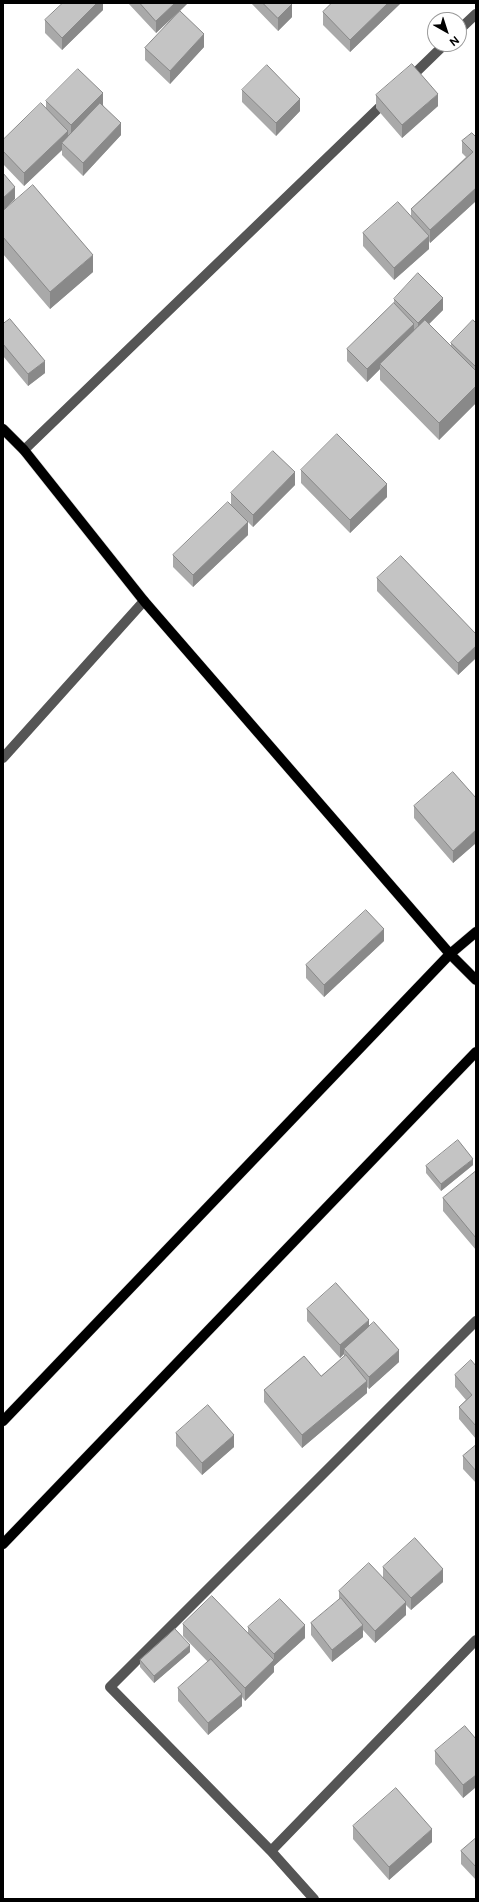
<!DOCTYPE html>
<html>
<head>
<meta charset="utf-8">
<style>
  body { margin:0 }
  #map { position:relative; width:479px; height:1902px; overflow:hidden; background:#fff; font-family:Figtree,sans-serif }
  canvas { display:block }
  .frame { position:absolute; inset:0; border:4px solid #000; pointer-events:none }
  .north { position:absolute; left:427px; top:12px; width:40px; height:40px; box-sizing:border-box; background:#fff; border:1px solid #999; border-radius:50%; rotate:141deg; font-size:11px; font-weight:700; line-height:16px; text-align:center; color:#000 }
  .north::after { content:''; display:block; margin:auto; width:14px; height:18px; background:#000; clip-path:polygon(50% 0,100% 100%,50% 72%,0 100%) }
</style>
</head>
<body>
<div id="map">
<canvas width="479" height="1902"></canvas>
<div class="frame"></div>
<div class="north">N</div>
</div>
<script>
const g = document.querySelector('canvas').getContext('2d');
g.lineJoin = 'round';
function trace(path, color, width, dash) {
  g.strokeStyle = color;
  g.lineWidth = width;
  g.lineCap = dash ? 'butt' : 'round';
  g.setLineDash(dash || []);
  g.stroke(path);
}
function fill(path, color) {
  g.fillStyle = color;
  g.fill(path, 'evenodd');
}
const minor = new Path2D(`
  M459,30L476,14
  M409,79L445,44
  M24,450L387,100
  M3,758L144,601
  M271,1851L476,1640
  M314,1899L271,1851L110,1687L476,1321`);
const major = new Path2D(`
  M3,429L24,450L144,601L450,954L476,980
  M3,1421L450,954L476,932
  M3,1544L476,1052`);
const wall = new Path2D(`
  M103,3V10L62,50L45,33V20Z
  M128,3H188L180,11L204,47L170,84L145,60V48L179,12L156,33Z
  M251,3H291L292,17L278,31Z
  M332,3H401L350,52L323,25V12Z
  M242,90L300,111L276,136L242,102Z
  M376,95L438,106L402,138L376,108Z
  M46,101L103,105L121,135L83,176L62,155V150L24,186L3,164V140L46,109Z
  M472,133L476,201L430,243L429,241V249L394,280L363,246V233L411,216V209L466,157L462,153V141Z
  M3,211L93,272L50,309L3,254Z
  M394,299L443,310L429,324L451,346V343L476,323V403L439,440L380,380V369L367,382L347,361V349L394,303Z
  M3,324L45,373L28,386L3,356Z
  M301,470L387,497L350,533L301,483Z
  M295,485L253,527L248,522V535L193,587L173,567V555L231,505V493Z
  M377,578L476,634V658L458,675L377,591Z
  M476,798V843L453,863L414,818V806Z
  M384,941L324,997L306,978V965Z
  M473,1165L441,1191L426,1173V1166Z
  M476,1171V1250L443,1211V1198Z
  M307,1309L369,1326L399,1362L369,1389L367,1387V1393L302,1448L264,1402V1390L321,1376L344,1357V1354L340,1358L307,1321Z
  M476,1366V1439L459,1419V1407L466,1400L455,1387V1375Z
  M176,1433L234,1447L202,1475L176,1446Z
  M476,1445V1483L463,1469V1456Z
  M383,1567L443,1582L411,1610L406,1605V1615L375,1643L363,1630V1637L332,1662L311,1635V1623L339,1600V1591L383,1578Z
  M183,1624L248,1633V1627L305,1638L274,1666V1672L245,1701L242,1697V1706L208,1735L178,1701V1688L208,1662L183,1636Z
  M190,1652L154,1683L140,1667V1660Z
  M476,1731V1787L463,1798L435,1764V1751L476,1738Z
  M353,1826L432,1842L389,1880L353,1839Z
  M476,1838V1880L461,1864V1851Z`);
const shadedWall = new Path2D(`
  M97,3H103V10L62,50V38Z
  M175,3H188L156,33V21Z
  M388,3H401L350,52V40Z
  M292,4V17L278,31V18Z
  M204,34V47L170,84V71Z
  M103,93V106L71,138V125Z
  M438,94V106L402,138V125Z
  M300,99V111L276,136V123Z
  M121,123V135L83,176V163Z
  M68,131V144L62,143V150L24,186V173Z
  M15,187V199L3,211V198Z
  M476,188V201L430,243V230Z
  M429,236V249L394,280V268Z
  M93,255V272L50,309V292Z
  M443,298V310L418,335V323Z
  M414,324V336L380,364V369L367,382V369Z
  M45,361V373L28,386V374Z
  M476,386V403L439,440V423Z
  M295,472V485L253,527V515Z
  M387,484V497L350,533V520Z
  M248,522V535L193,587V575Z
  M476,646V658L458,675V663Z
  M476,830V843L453,863V851Z
  M384,929V941L324,997V985Z
  M473,1159V1165L441,1191V1184Z
  M369,1320V1332L344,1349V1354L340,1358V1345Z
  M399,1350V1362L369,1389V1377Z
  M367,1381V1393L302,1448V1435Z
  M234,1435V1447L202,1475V1463Z
  M443,1569V1582L411,1610V1598Z
  M406,1602V1615L375,1643V1631Z
  M305,1625V1638L274,1666V1672L245,1701V1688L274,1660V1654Z
  M363,1625V1637L332,1662V1650Z
  M190,1645V1652L154,1683V1676Z
  M242,1694V1706L208,1735V1723Z
  M476,1775V1787L463,1798V1785Z
  M432,1829V1842L389,1880V1867Z`);
const building = new Path2D(`
  M63,3H97L62,38L45,20Z
  M140,3H175L156,21Z
  M263,3H291L292,4L278,18Z
  M332,3H388L350,40L323,12Z
  M180,11L204,34L170,71L145,48Z
  M412,64L438,94L402,125L376,95Z
  M267,65L300,99L276,123L242,90Z
  M78,69L103,93L71,125L46,101Z
  M41,103L68,131L24,173L3,151V140Z
  M100,103L121,123L83,163L62,143Z
  M472,133L476,137V188L430,230L411,209L473,152L462,141Z
  M3,173L15,187L3,198Z
  M33,185L93,255L50,292L3,237V211Z
  M398,202L429,236L394,268L363,233Z
  M418,273L443,298L418,323L394,299Z
  M394,303L414,324L367,369L347,349Z
  M10,319L45,361L28,374L3,344V324Z
  M425,320L476,371V386L439,423L380,364Z
  M473,320L476,323V367L451,343Z
  M337,434L387,484L350,520L301,470Z
  M273,451L295,472L253,515L231,493Z
  M228,502L248,522L193,575L173,555Z
  M401,556L476,634V646L458,663L377,578Z
  M453,772L476,798V830L453,851L414,806Z
  M366,910L384,929L324,985L306,965Z
  M458,1140L473,1159L441,1184L426,1166Z
  M476,1171V1238L443,1198Z
  M336,1283L369,1320L340,1345L307,1309Z
  M374,1322L399,1350L369,1377L344,1349Z
  M346,1355L367,1381L302,1435L264,1390L304,1356L321,1376Z
  M471,1360L476,1366V1426L459,1407L472,1395L455,1375Z
  M208,1405L234,1435L202,1463L176,1433Z
  M476,1445V1471L463,1456Z
  M415,1538L443,1569L411,1598L383,1567Z
  M369,1563L406,1602L375,1631L339,1591Z
  M212,1596L274,1660L245,1688L183,1624Z
  M341,1598L363,1625L332,1650L311,1623Z
  M280,1599L305,1625L274,1654L248,1627Z
  M175,1629L190,1645L154,1676L140,1660Z
  M211,1659L242,1694L208,1723L178,1688Z
  M465,1726L476,1739V1775L463,1785L435,1751Z
  M396,1788L432,1829L389,1867L353,1826Z
  M476,1838V1867L461,1851Z`);
trace(major, '#dbdbdb', 11);
trace(minor, '#555', 10);
trace(major, '#000', 10);
fill(wall, '#a9a9a9');
fill(shadedWall, '#898989');
fill(building, '#c4c4c4');
trace(building, '#898989', 1);
</script>
</body>
</html>
